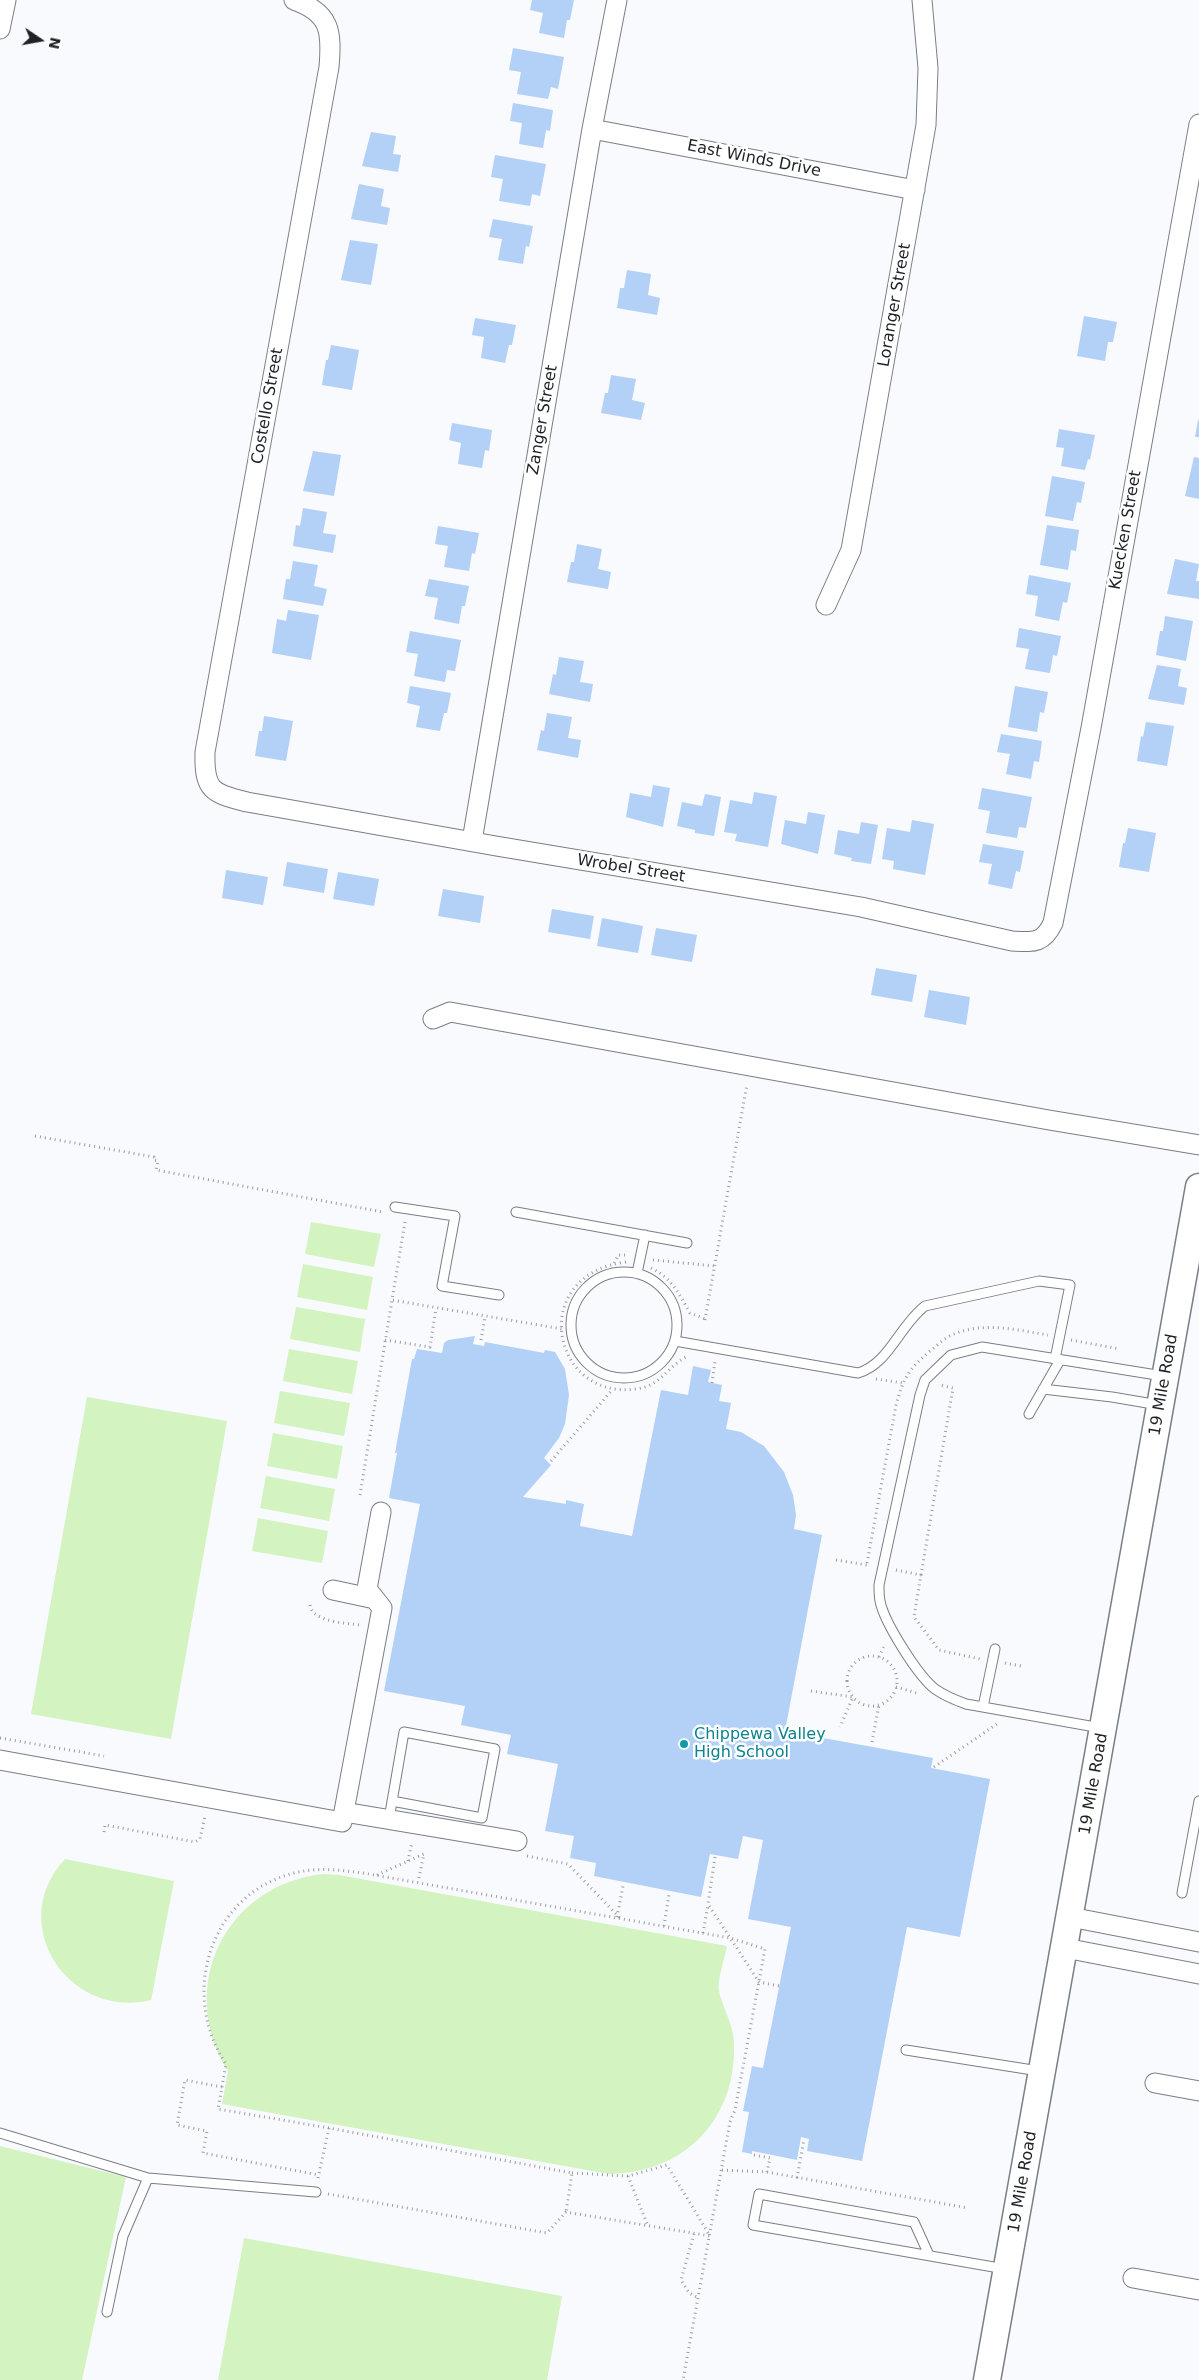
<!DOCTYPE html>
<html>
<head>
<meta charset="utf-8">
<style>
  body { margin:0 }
  #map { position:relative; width:1199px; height:2380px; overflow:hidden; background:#f8fafd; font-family:"DejaVu Sans",sans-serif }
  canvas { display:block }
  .north { position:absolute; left:15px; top:15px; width:50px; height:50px; -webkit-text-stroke:4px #fff; paint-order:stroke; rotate:102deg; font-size:14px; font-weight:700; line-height:20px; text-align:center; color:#1f2224 }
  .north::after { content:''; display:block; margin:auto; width:18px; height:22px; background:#1f2224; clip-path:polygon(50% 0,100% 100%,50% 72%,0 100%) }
</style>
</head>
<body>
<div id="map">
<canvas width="1199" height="2380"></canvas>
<div class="north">N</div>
</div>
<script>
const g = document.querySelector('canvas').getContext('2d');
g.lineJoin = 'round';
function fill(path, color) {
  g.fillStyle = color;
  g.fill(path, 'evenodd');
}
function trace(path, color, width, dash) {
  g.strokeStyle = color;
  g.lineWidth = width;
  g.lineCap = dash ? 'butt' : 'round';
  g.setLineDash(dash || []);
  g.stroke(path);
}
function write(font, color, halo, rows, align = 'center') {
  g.font = font + ' "DejaVu Sans",sans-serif';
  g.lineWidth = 5;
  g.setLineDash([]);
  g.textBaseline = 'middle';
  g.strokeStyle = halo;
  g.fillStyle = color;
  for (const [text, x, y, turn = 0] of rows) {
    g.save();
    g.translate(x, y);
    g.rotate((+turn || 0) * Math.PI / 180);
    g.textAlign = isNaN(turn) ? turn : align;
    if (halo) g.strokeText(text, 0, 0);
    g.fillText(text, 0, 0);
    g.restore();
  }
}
const green = new Path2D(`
  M311,1222L381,1234L374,1267L305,1254Z
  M303,1264L373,1277L367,1310L297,1297Z
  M296,1307L365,1319L360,1352L290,1339Z
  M289,1349L358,1361L352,1394L283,1381Z
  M280,1391L350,1403L344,1436L274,1423Z
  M87,1397L227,1421L171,1739L31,1714Z
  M273,1433L343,1446L337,1479L267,1466Z
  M266,1476L335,1489L329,1521L260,1508Z
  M258,1518L328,1531L322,1563L252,1551Z
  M65,1859L174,1881L151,2000C68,2020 5,1923 65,1859Z
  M322,1874L339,1875L727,1946C725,1957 717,1981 719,1991C723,2009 733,2024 734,2042C737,2119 685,2173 609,2174L222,2104L228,2071C176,1988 224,1886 322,1874Z
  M0,2146L126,2177L82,2380H0Z
  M244,2238L562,2296L547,2380H218Z`);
const building = new Path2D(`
  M532,0H574L570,20H567L564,38L539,33L543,13L530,10Z
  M513,48L564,57L558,89L551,87L548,99L517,94L521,72L509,70Z
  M513,103L553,110L550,131L546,130L543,148L519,144L522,123L510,121Z
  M371,132L396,136L393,154L401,155L398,172L362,166Z
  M495,155L546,164L540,196L532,194L530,206L499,201L503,179L491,177Z
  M359,184L384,189L381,206L390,208L387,225L351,219Z
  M493,219L533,226L529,247L526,246L523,264L498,260L502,239L489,237Z
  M350,240L378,244L371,285L341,280Z
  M627,270L651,274L648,295L660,298L657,315L617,308L620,288H624Z
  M1084,316L1117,322L1113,342H1108L1105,361L1077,356Z
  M475,318L516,325L512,345H509L505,363L481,358L484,337L472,335Z
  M331,345L359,350L352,390L322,385L326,360H328Z
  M611,375L636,379L632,400L645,403L641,420L601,413L605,393H608Z
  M1198,420L1199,421V437H1195Z
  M452,423L492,430L489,451L485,450L482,468L458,464L461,443L449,440Z
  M1059,429L1095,435L1090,460L1088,459L1085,470L1061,466L1064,448L1056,447Z
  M313,451L341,455L334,496L303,491Z
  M1194,457L1199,458V499L1185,496Z
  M1052,476L1085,482L1081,503L1077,502L1073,521L1045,516Z
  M303,508L327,512L323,533L336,535L333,553L293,546L296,525L300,526Z
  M1047,525L1079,530L1076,551L1071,550L1068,570L1040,565Z
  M438,526L479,533L475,554L472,553L469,571L444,567L448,546L435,544Z
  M577,544L602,549L598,569L611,572L608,589L567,582L571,562H574Z
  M1175,559L1199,564L1196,581H1199V599L1167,594Z
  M293,561L318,565L314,586L327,589L323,606L283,599L286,579H290Z
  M1029,575L1071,583L1067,603L1063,602L1059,621L1035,616L1038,596L1026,594Z
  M429,579L469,586L465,606H462L459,624L434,619L438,598L425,596Z
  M288,610L319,615L311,660L272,653L277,619L286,621Z
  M1165,616L1193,621L1186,661L1156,655L1160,631H1163Z
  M1019,628L1061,636L1057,656L1053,655L1050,673L1025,669L1029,649L1016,647Z
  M410,631L461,640L455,671L447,670L445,682L414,676L418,654L406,652Z
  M559,657L584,661L580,682L593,684L590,702L549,694L553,674L556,675Z
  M1157,665L1181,669L1178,686L1187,688L1184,705L1148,699Z
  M410,686L451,693L447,713H444L440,731L416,727L420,706L407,703Z
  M1015,686L1048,692L1044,713L1040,712L1037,732L1008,727Z
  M547,713L572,717L568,738L581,740L578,758L537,750L541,730L544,731Z
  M264,716L293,721L286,761L255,756L259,731H262Z
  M1146,722L1174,726L1167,766L1137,761L1141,736L1143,737Z
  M1001,734L1042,741L1039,762L1034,761L1031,779L1006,774L1010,754L997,752Z
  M653,785L670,788L663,827L626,817L630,793L651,797Z
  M982,788L1032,797L1026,828L1019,827L1017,838L986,833L990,811L978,809Z
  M754,792L777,796L768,847L735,841L737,834L724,832L730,800L752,804Z
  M705,794L721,797L714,836L695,833V830L677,826L682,802L702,806Z
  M808,812L825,815L818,854L781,844L785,820L806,824Z
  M912,820L934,824L925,875L893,869L894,861L882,859L887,828L910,832Z
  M861,822L878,825L871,864L851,861L852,858L834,854L838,830L859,834Z
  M1128,828L1156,833L1149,872L1119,867L1123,843H1125Z
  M983,844L1024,851L1020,872L1016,871L1012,889L988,884L992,864L979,862Z
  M287,862L328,869L324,893L283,886Z
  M226,870L268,877L263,905L222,898Z
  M338,872L379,879L374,906L333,899Z
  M443,889L484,896L480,923L438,916Z
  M552,909L594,916L590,939L548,932Z
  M602,918L643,926L638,953L597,946Z
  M656,928L697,935L692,962L651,955Z
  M876,968L917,975L912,1002L871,995Z
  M929,990L970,997L966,1025L924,1017Z
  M475,1336L473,1344L484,1346L485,1342L544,1353L545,1350L555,1352L565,1369L569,1395L565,1424L559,1438L544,1458L551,1465L523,1497L566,1504V1500L584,1504L580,1526L632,1536L661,1390L688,1395L693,1366L711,1370L708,1382L722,1385L719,1401L731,1403L726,1429L741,1432L764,1446L784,1472L793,1495L796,1515L794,1529L822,1535L785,1731L933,1758L931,1768L990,1779L960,1937L907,1927L862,2161L807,2151L809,2139L801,2137L797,2160L752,2151V2154L742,2152L749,2112L743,2111L752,2066L763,2068L791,1927L748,1919L763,1840L743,1836L738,1859L710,1854L701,1897L594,1876L596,1863L570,1858L574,1836L545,1831L558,1764L507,1754L511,1735L461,1725L465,1706L384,1691L420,1504L389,1498L397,1453H395L412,1359H414L417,1349L442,1353L444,1343L448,1340Z`);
const path = new Path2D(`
  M35,1136L154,1157V1160L158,1161L156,1170L383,1212
  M405,1222L392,1300L562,1329
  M653,1260L715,1266
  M626,1262C526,1275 552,1401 636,1389C661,1386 667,1367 686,1357
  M614,1263L618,1255H625
  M651,1268C672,1278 679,1294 690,1313L708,1320
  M705,1320L747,1084
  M385,1340L430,1347L436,1308
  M481,1340L485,1317
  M1071,1340L1120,1349
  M876,1379L903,1383
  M712,1383L715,1361
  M551,1461L613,1389
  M360,1495L392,1300
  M836,1560L867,1565
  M867,1563L896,1405C904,1377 908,1370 930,1351C937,1346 944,1338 952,1335C982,1321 1017,1330 1048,1335
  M896,1570L921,1575L914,1617L939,1650L980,1659
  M921,1575L953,1388L940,1385
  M310,1605C312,1622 346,1623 360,1625
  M847 1681a25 25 0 1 1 50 0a25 25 0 1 1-50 0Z
  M879,1657L885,1644
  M1005,1663L1021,1666
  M896,1687L920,1694
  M811,1691L853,1697L840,1727
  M0,1738L104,1756
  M872,1742L879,1705
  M934,1767L997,1724
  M104,1832L105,1825L195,1842L200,1839L205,1816
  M527,1856L568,1864L620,1918
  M715,1857L708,1904L759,1982L779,1986
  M408,1861L412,1842
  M377,1875L424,1854L418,1882
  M617,1917L623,1886
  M664,1926L669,1894
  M703,1933L708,1905
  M222,2087L185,2080L177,2125L207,2131L203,2153L319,2175
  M329,2128L218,2109L226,2064C179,1994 210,1894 294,1873C318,1867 340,1870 363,1873L730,1938L765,1949L735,2110L730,2122L683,2380
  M754,2155L770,2158L767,2172
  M722,2170L767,2172L968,2208
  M572,2173L628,2176L667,2165L710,2236
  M628,2176L648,2226
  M318,2178L329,2128L572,2173L566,2212
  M797,2178L804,2139
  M328,2194L547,2233L566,2212L710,2236
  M694,2234L681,2280L689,2293L699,2298`);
const lane = new Path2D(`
  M395,1207L455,1216L442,1286L499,1295
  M516,1212L687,1243
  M571 1325a53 53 0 1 1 106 0a53 53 0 1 1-106 0Z
  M637,1273L645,1235
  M675,1341L858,1373C889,1364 899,1326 925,1306L1039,1281L1070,1285L1055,1359
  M1043,1389L1112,1397L1159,1405
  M1029,1414L1060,1360
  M983,1707L995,1649
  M1101,1728L966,1704C955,1700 945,1696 935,1689C918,1676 884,1622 880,1601C879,1596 879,1590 879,1585L920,1395L925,1380L951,1355L982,1347L1163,1376
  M389,1819L404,1732L495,1749L482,1818L392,1801
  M1182,1893L1199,1801
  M906,2050L1039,2071
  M0,2133L148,2178L316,2192
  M929,2255L914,2222L759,2194L753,2225L1005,2269
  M107,2312L123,2236L148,2178`);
const street = new Path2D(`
  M294,0C331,13 332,32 329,67L205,752C204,791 212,793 247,802L496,846L861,907L1012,941C1033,942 1043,944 1053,923L1091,728L1199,124
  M0,29L6,0
  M592,129L915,190
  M826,605L851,550L926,125L928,68L922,0
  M472,841L592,129L617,0
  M433,1019L450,1012L1049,1120L1199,1145
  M333,1590L375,1599
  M0,1760L342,1822L382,1608L367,1589L381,1512
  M344,1812L517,1841
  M1070,1917L1199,1942
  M1065,1948L1199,1974
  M1155,2083L1199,2091
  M1133,2278L1199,2290`);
const secondary = new Path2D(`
  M987,2380L1199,1187`);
const markers = [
  [684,1744,5,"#0f9aa8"]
];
const streetNames = [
  ["East Winds Drive",754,159,11],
  ["Loranger Street",895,305,-80],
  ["Costello Street",268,406,-80],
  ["Zanger Street",543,420,-80],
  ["Kuecken Street",1126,530,-80],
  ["Wrobel Street",631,869,9],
  ["19 Mile Road",1164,1385,-80],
  ["19 Mile Road",1094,1784,-80],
  ["19 Mile Road",1023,2182,-80]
];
const cultureNames = [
  ["Chippewa Valley",694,1735],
  ["High School",694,1753]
];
fill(green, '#d3f3c1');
fill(building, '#b3d0f7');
trace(lane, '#797f86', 11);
trace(street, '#797f86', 21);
trace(secondary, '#797f86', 29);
trace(path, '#9b9ea0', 3, [1, 4]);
trace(lane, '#fff', 9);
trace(street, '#fff', 19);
trace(secondary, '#fff', 26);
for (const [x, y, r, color] of markers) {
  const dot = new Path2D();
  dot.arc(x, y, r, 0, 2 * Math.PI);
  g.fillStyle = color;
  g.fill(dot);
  trace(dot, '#fff', 2);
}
write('16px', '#1f2224', '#fff', streetNames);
write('16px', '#0d838f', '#fff', cultureNames, 'left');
</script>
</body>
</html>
